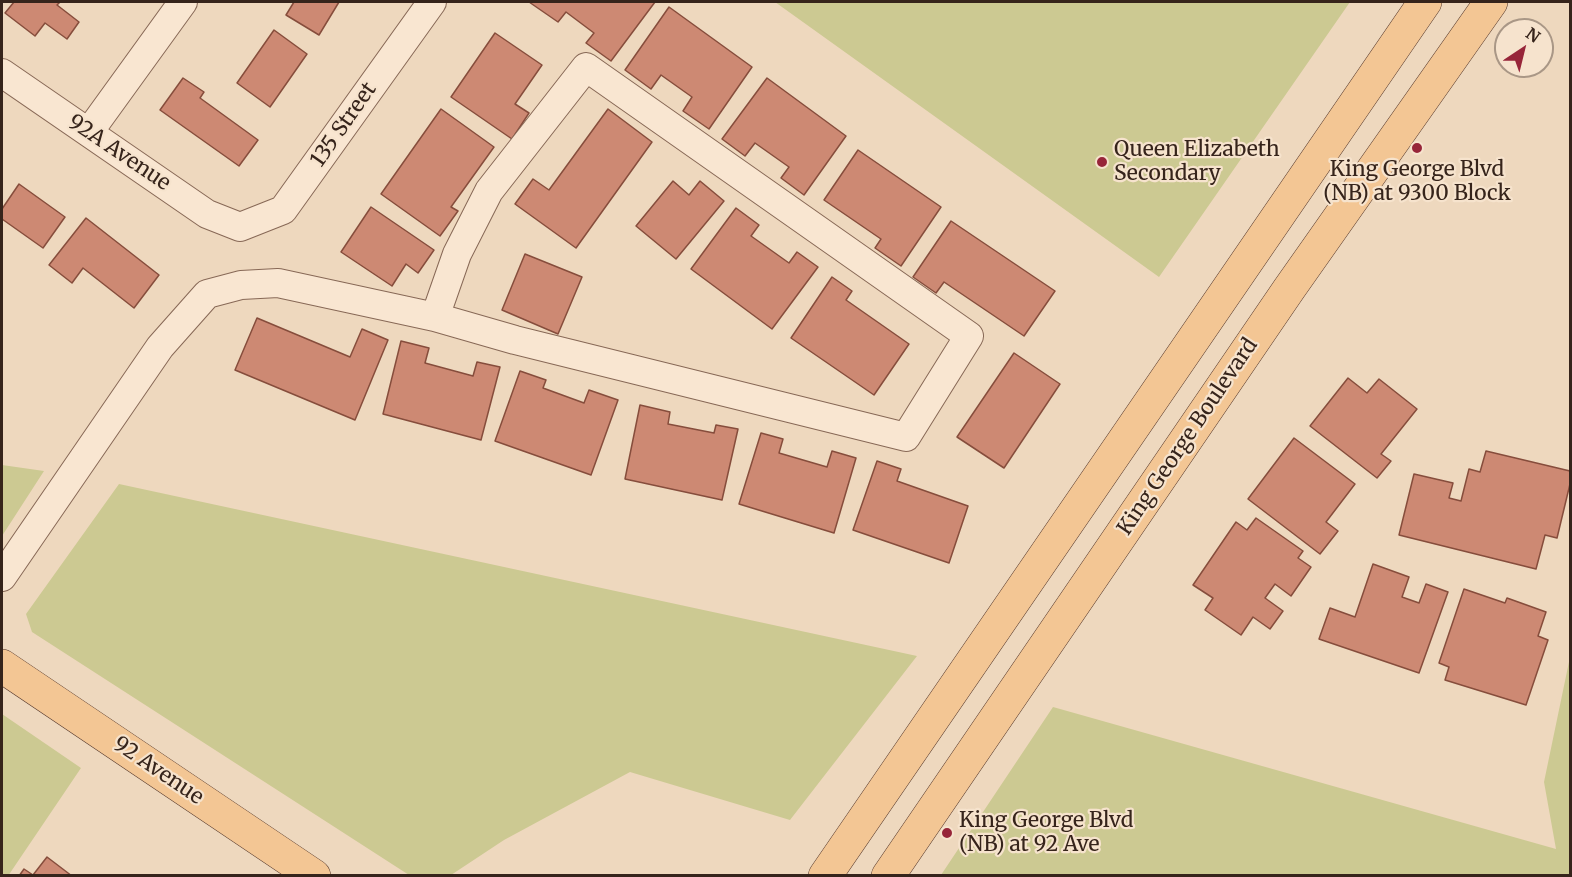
<!DOCTYPE html>
<html>
<head>
<meta charset="utf-8">
<style>
  body { margin:0 }
  #map { position:relative; width:1572px; height:877px; overflow:hidden; background:#eed8be; font-family:Merriweather,serif }
  canvas { display:block }
  .frame { position:absolute; inset:0; border:3px solid #36241b; pointer-events:none }
  .north { position:absolute; left:1494px; top:18px; width:60px; height:60px; box-sizing:border-box; background:#f6e3cd; border:2px solid #a99786; border-radius:50%; rotate:35deg; font-size:16px; font-weight:700; line-height:24px; text-align:center; color:#36241b }
  .north::after { content:''; display:block; margin:auto; width:21px; height:27px; background:#972539; clip-path:polygon(50% 0,100% 100%,50% 72%,0 100%) }
</style>
</head>
<body>
<div id="map">
<canvas width="1572" height="877"></canvas>
<div class="frame"></div>
<div class="north">N</div>
</div>
<script>
const g = document.querySelector('canvas').getContext('2d');
g.lineJoin = 'round';
function fill(path, color) {
  g.fillStyle = color;
  g.fill(path, 'evenodd');
}
function trace(path, color, width, dash) {
  g.strokeStyle = color;
  g.lineWidth = width;
  g.lineCap = dash ? 'butt' : 'round';
  g.setLineDash(dash || []);
  g.stroke(path);
}
function write(font, color, halo, rows, align = 'center') {
  g.font = font + ' Merriweather,serif';
  g.lineWidth = 4.5;
  g.setLineDash([]);
  g.textBaseline = 'middle';
  g.strokeStyle = halo;
  g.fillStyle = color;
  for (const [text, x, y, turn = 0] of rows) {
    g.save();
    g.translate(x, y);
    g.rotate((+turn || 0) * Math.PI / 180);
    g.textAlign = isNaN(turn) ? turn : align;
    if (halo) g.strokeText(text, 0, 0);
    g.fillText(text, 0, 0);
    g.restore();
  }
}
const green = new Path2D(`
  M775,2H1350L1159,277Z
  M2,465L44,471L2,536Z
  M119,484L917,656L790,820L630,772L504,840L451,875H409L32,632L26,614Z
  M1570,657V875H941L1053,707L1556,849L1544,782Z
  M2,714L81,768L8,876L2,875Z`);
const building = new Path2D(`
  M14,2H60L57,5L79,22L67,39L45,23L35,36L5,13Z
  M294,2H339L319,35L286,15Z
  M529,2H655L611,61L586,43L594,33L566,12L558,22Z
  M669,7L752,67L709,129L683,111L692,97L661,75L651,89L625,70Z
  M274,30L307,54L270,107L237,83Z
  M495,33L542,65L515,104L529,113L512,139L451,97Z
  M183,78L204,92L200,98L258,140L239,166L160,110Z
  M767,78L846,136L804,195L781,178L789,167L755,143L745,156L722,139Z
  M441,109L494,147L451,207L458,211L440,236L381,194Z
  M608,109L652,142L576,248L515,204L533,179L549,190Z
  M858,150L941,207L901,266L875,248L881,239L824,200Z
  M673,181L689,195L700,181L724,201L676,259L636,226Z
  M19,184L65,217L43,248L2,219V209Z
  M371,207L434,250L418,273L406,264L392,286L341,252Z
  M736,208L759,225L751,236L789,263L797,252L818,267L772,329L691,269Z
  M86,218L159,275L134,308L83,268L72,283L49,265Z
  M951,221L1055,291L1024,336L944,282L936,293L913,277Z
  M525,254L582,277L558,334L502,310Z
  M832,277L852,291L846,300L909,344L874,395L791,338Z
  M257,318L350,357L362,329L388,340L355,420L235,370Z
  M401,341L429,348L425,363L473,376L477,362L500,367L481,440L383,414Z
  M1014,353L1060,384L1004,468L957,437Z
  M520,371L546,380L543,388L584,403L589,390L618,400L591,475L495,441Z
  M1348,378L1367,393L1379,379L1417,409L1381,454L1391,461L1377,478L1310,426Z
  M640,405L670,412L668,424L714,433L716,425L738,429L722,500L625,479Z
  M761,433L783,439L779,453L827,467L832,451L856,458L834,533L739,504Z
  M1294,438L1355,484L1326,522L1338,531L1320,554L1248,499Z
  M1486,451L1570,471V484L1557,538L1545,535L1536,569L1399,535L1414,474L1453,483L1449,498L1461,501L1469,469L1480,472Z
  M877,461L901,469L897,481L968,506L949,563L853,530Z
  M1256,518L1303,551L1298,558L1311,567L1291,596L1275,584L1265,598L1283,611L1270,629L1253,617L1241,635L1205,610L1213,598L1193,585L1236,522L1247,530Z
  M1373,564L1409,577L1402,597L1419,603L1426,584L1448,592L1419,673L1319,639L1330,608L1355,617Z
  M1464,589L1505,603L1507,598L1546,612L1538,636L1548,640L1526,705L1445,680L1449,667L1439,663Z
  M47,857L72,876H19L24,869L33,875Z`);
const minor = new Path2D(`
  M2,73L207,214L240,227L283,210L432,2
  M89,132L183,2
  M2,577L160,347L207,294L241,285L278,283L435,317L515,340L906,437L969,336L586,67L489,191L457,254L435,317`);
const major = new Path2D(`
  M2,666L314,876
  M825,876L1425,2
  M888,876L1289,289L1491,2`);
const markers = [
  [1417,148,6,"#972539"],
  [1102,162,6,"#972539"],
  [947,833,6,"#972539"]
];
const streetNames = [
  ["135 Street",344,125,-55],
  ["92A Avenue",119,153,34],
  ["King George Boulevard",1188,437,-56],
  ["92 Avenue",158,771,34]
];
const poiNames = [
  ["Queen Elizabeth",1114,150],
  ["Secondary",1114,174],
  ["King George Blvd",1417,170,"center"],
  ["(NB) at 9300 Block",1417,194,"center"],
  ["King George Blvd",959,821],
  ["(NB) at 92 Ave",959,845]
];
fill(green, '#ccc992');
fill(building, '#cd8973');
trace(building, '#864d3c', 1.5);
trace(minor, '#876856', 30);
trace(major, '#54372b', 34);
trace(minor, '#f9e6d1', 28);
trace(major, '#f3c694', 33);
for (const [x, y, r, color] of markers) {
  const dot = new Path2D();
  dot.arc(x, y, r, 0, 2 * Math.PI);
  g.fillStyle = color;
  g.fill(dot);
  trace(dot, '#f6e3cd', 2);
}
write('21px', '#36241b', '#f6e3cd', streetNames);
write('21px', '#36241b', '#f6e3cd', poiNames, 'left');
</script>
</body>
</html>
